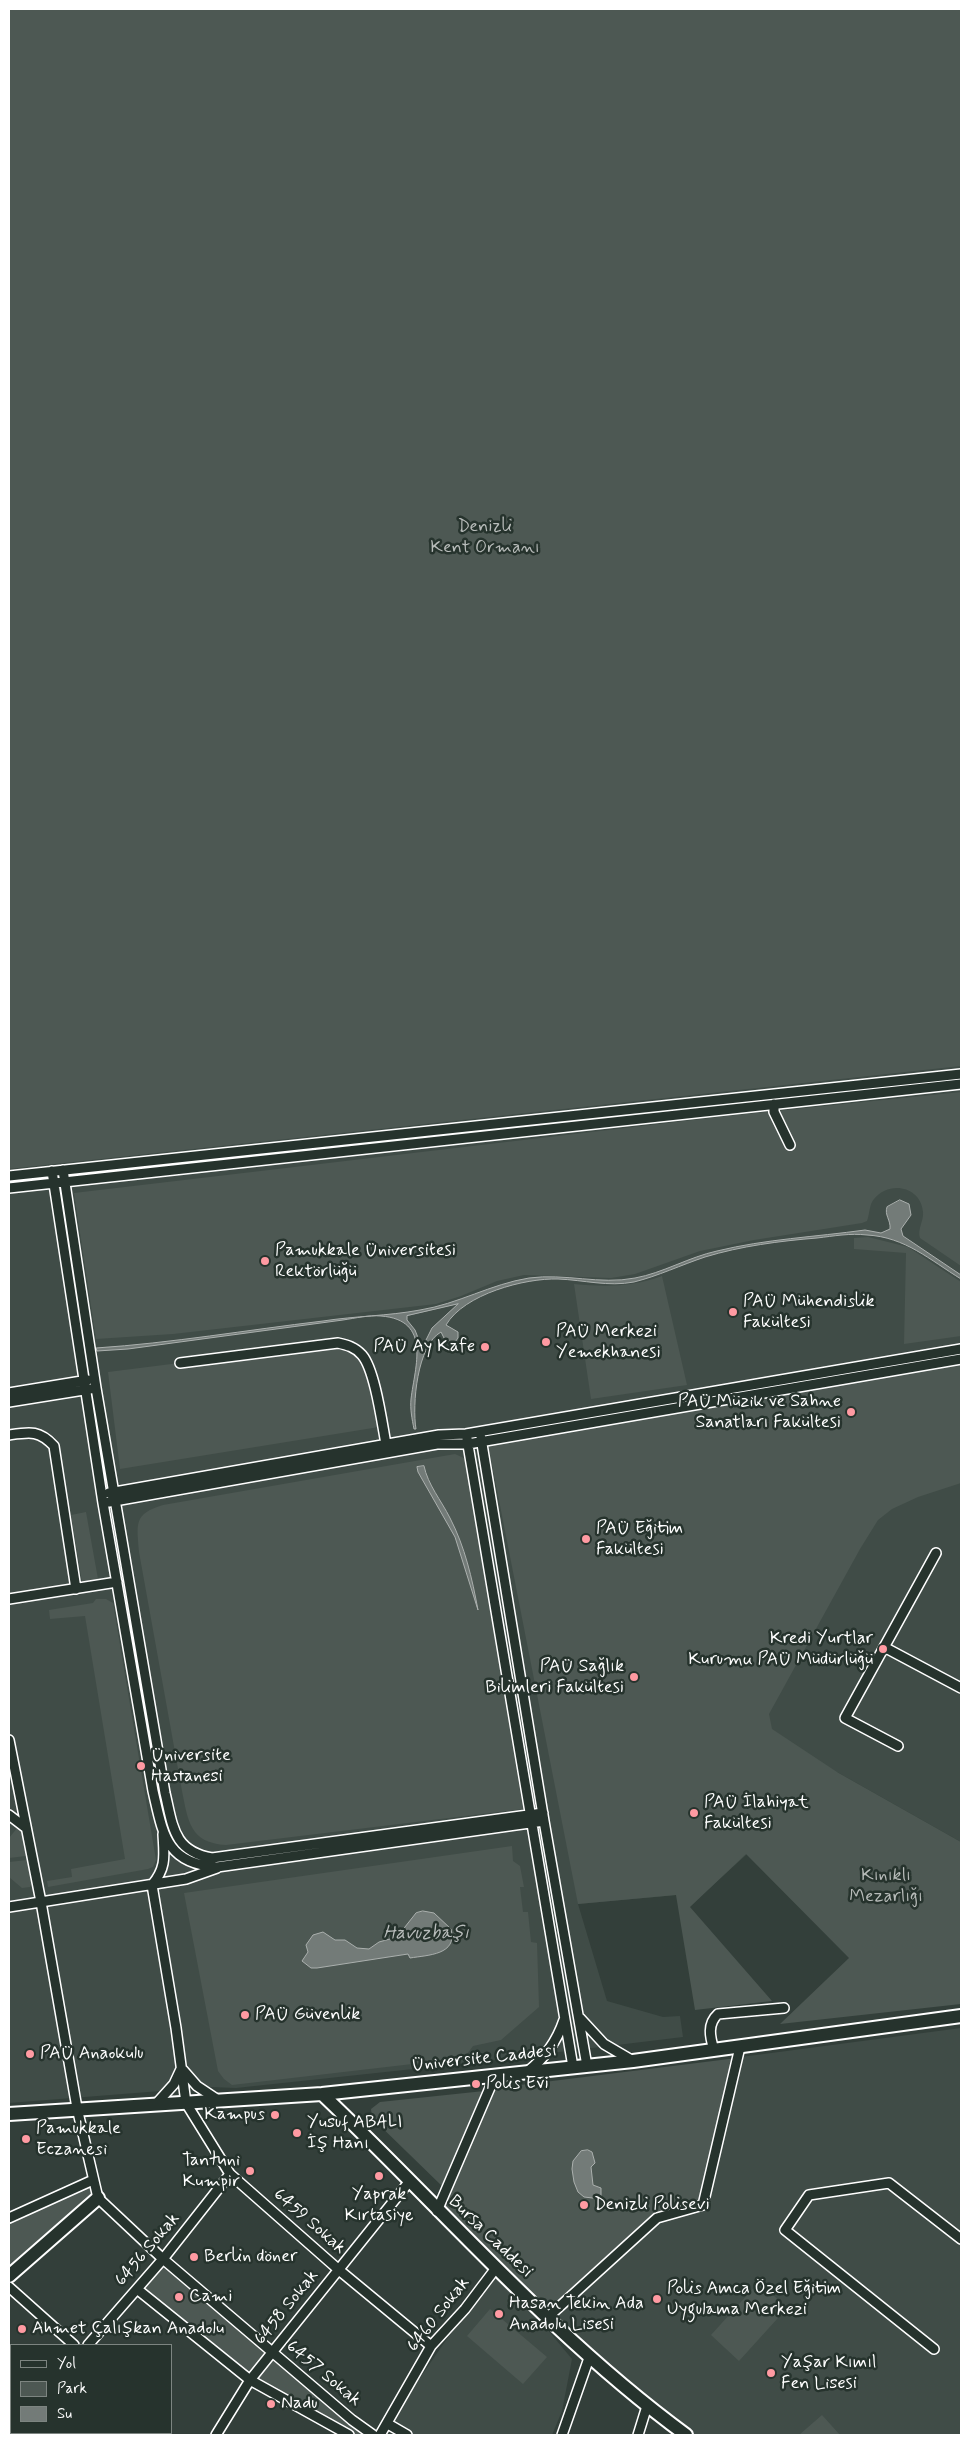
<!DOCTYPE html>
<html>
<head>
<meta charset="utf-8">
<style>
  body { margin:0 }
  #map { position:relative; width:970px; height:2444px; overflow:hidden; background:#333f3a; font-family:Mynerve,sans-serif }
  canvas { display:block }
  .frame { position:absolute; inset:0; border:10px solid #fff; pointer-events:none }
  .legend { position:absolute; left:10px; top:2344px; width:162px; height:90px; box-sizing:border-box; background:#26332d; border:1px solid #7d8581; margin:0; padding:6px 9px; list-style:none; font-size:15px; color:#fff }
  .legend li { display:flex; align-items:center; gap:10px; height:25px }
  .legend b { width:25px; border:1px solid #7d8581 }
</style>
</head>
<body>
<div id="map">
<canvas width="970" height="2444"></canvas>
<div class="frame"></div>
<ul class="legend">
<li><b style="height:6px;background:#26332d"></b>Yol</li>
<li><b style="height:14px;background:#4d5853"></b>Park</li>
<li><b style="height:14px;background:#737b78"></b>Su</li>
</ul>
</div>
<script>
const g = document.querySelector('canvas').getContext('2d');
g.lineJoin = 'round';
function fill(path, color) {
  g.fillStyle = color;
  g.fill(path, 'evenodd');
}
function trace(path, color, width, dash) {
  g.strokeStyle = color;
  g.lineWidth = width;
  g.lineCap = dash ? 'butt' : 'round';
  g.setLineDash(dash || []);
  g.stroke(path);
}
function write(font, color, halo, rows, align = 'center') {
  g.font = font + ' Mynerve,sans-serif';
  g.lineWidth = 5;
  g.setLineDash([]);
  g.textBaseline = 'middle';
  g.strokeStyle = halo;
  g.fillStyle = color;
  for (const [text, x, y, turn = 0] of rows) {
    g.save();
    g.translate(x, y);
    g.rotate((+turn || 0) * Math.PI / 180);
    g.textAlign = isNaN(turn) ? turn : align;
    if (halo) g.strokeText(text, 0, 0);
    g.fillText(text, 0, 0);
    g.restore();
  }
}
const built = new Path2D(`
  M961,619V1842L837,1772L690,1906L676,1895L578,1904L607,2001L663,2017L680,2016L683,2037L460,2064L236,2088L211,2087L9,2103V1169L263,1141Z
  M961,2028V2435H694L652,2401L554,2315L741,2057Z
  M496,2268L572,2359L562,2411L552,2435H409L388,2424Z`);
const green = new Path2D(`
  M9,9H961V1066L9,1169Z
  M961,1092V1266L920,1238C917,1229 924,1221 923,1212C921,1186 889,1180 874,1199C869,1205 870,1213 867,1221L862,1223L754,1240L700,1251L635,1274L611,1278L524,1275L497,1281L461,1296L436,1304L173,1334L96,1339L74,1193L727,1116Z
  M868,1237L908,1247L961,1282V1336L904,1344L906,1253L854,1249V1238Z
  M662,1276L687,1385L591,1399L574,1284C606,1287 632,1287 662,1276Z
  M338,1343L352,1346L369,1367L379,1427L120,1469L108,1372Z
  M961,1361V1483L918,1497L892,1509L878,1520L860,1549L769,1714L772,1729L837,1772L961,1842V2004L780,2024L849,1958L746,1854L690,1907L772,2001L695,2010L676,1895L578,1904L488,1444Z
  M455,1454L464,1458L466,1466L523,1809L226,1845C190,1843 188,1821 182,1791L139,1552C137,1524 133,1514 163,1505Z
  M86,1512L98,1579L82,1582L71,1515Z
  M96,1599H106L113,1603L156,1860L153,1867L148,1869L48,1887L47,1881L72,1877L71,1869L125,1859L85,1616L50,1619L49,1610L93,1603Z
  M18,1827L21,1830L26,1856L9,1858V1838Z
  M512,1846L513,1861L520,1866L524,1887H520L523,1912H528L531,1942L537,1943L539,2007L501,2040L473,2046L464,2058L232,2085L224,2079L218,2071L184,1893Z
  M27,1860L32,1882L30,1887L22,1888L9,1877V1862Z
  M737,2058L703,2205L657,2218L547,2318L437,2211L496,2088Z
  M484,2091L443,2187L372,2118L371,2109L380,2102Z
  M93,2180L98,2198L9,2276V2218Z
  M163,2259L374,2435H349L250,2380L137,2289Z
  M759,2282L787,2308L739,2361L711,2335Z
  M490,2309L547,2357L523,2384L467,2336Z
  M822,2415L840,2435H799Z`);
const water = new Path2D(`
  M900,1200L909,1204L911,1215L901,1229L903,1236L961,1275V1279C930,1260 905,1237 867,1235C850,1233 834,1236 817,1238C780,1241 741,1246 705,1257C681,1265 658,1276 634,1282C608,1287 584,1280 558,1279C525,1278 464,1294 446,1325L458,1332V1338L455,1342H446L441,1332C417,1345 412,1405 416,1429H414C412,1419 410,1409 411,1399C415,1366 432,1320 381,1316C369,1315 356,1318 343,1320L128,1349L97,1351L96,1348C172,1343 247,1330 323,1321C355,1316 388,1316 420,1310C458,1304 491,1284 529,1278C565,1273 600,1285 635,1278C663,1273 689,1257 717,1251C766,1239 815,1237 865,1230L881,1233L890,1229C891,1220 884,1215 887,1207ZM458,1304L432,1328L422,1348L415,1330L407,1320V1316Z
  M424,1466C428,1485 441,1500 450,1518C465,1547 472,1578 478,1610L455,1537L418,1472L417,1467Z
  M423,1911L434,1913L451,1929C458,1955 428,1955 410,1958L408,1954L317,1968H311L302,1961L308,1952L306,1945L313,1935L323,1932L335,1940H345L357,1948L369,1949L379,1942L397,1937L416,1913Z
  M588,2150L592,2152L595,2163L591,2167L593,2185L601,2188V2199L584,2197L578,2192L574,2182L572,2169L573,2161L581,2151Z`);
const street = new Path2D(`
  M774,1104V1112L790,1145
  M63,1170L96,1388L165,1793C173,1826 173,1851 212,1858L543,1813
  M52,1171L103,1503L153,1791C163,1834 166,1864 217,1867L544,1821
  M9,1176L961,1074
  M9,1188L961,1084
  M180,1363L338,1343C347,1345 355,1347 362,1355C375,1370 382,1423 386,1444
  M9,1393L88,1380
  M9,1402L90,1389
  M9,1435C30,1432 39,1430 54,1446L76,1589
  M481,1438L544,1821L587,2066
  M467,1439L573,2067
  M109,1493L439,1435L466,1434L961,1349
  M109,1502L437,1444H468L961,1359
  M9,1599L117,1582
  M884,1647L961,1688
  M9,1740L41,1902L77,2108L98,2198L163,2259L352,2420L373,2435
  M898,1746L845,1718L936,1553
  M9,1815L26,1828
  M152,1885L176,2028L186,2103L230,2174L339,2270L431,2346
  M152,1885C167,1867 164,1855 163,1834
  M9,1907L186,1879L217,1868
  M580,2018L604,2044L633,2061
  M714,2050C710,2037 707,2024 718,2014L784,2008
  M183,2070L197,2086L218,2100
  M527,2072C545,2058 557,2041 564,2020
  M156,2104L174,2084L181,2069
  M437,2211L495,2076
  M9,2218L93,2180
  M9,2287L74,2345
  M137,2289L250,2380L349,2435
  M547,2318L657,2218L703,2205L740,2047
  M88,2345L163,2259L230,2174
  M934,2349L785,2230L809,2195L889,2183L961,2239
  M388,2424L407,2435
  M22,2435L23,2433
  M216,2435L250,2380L409,2182
  M380,2435L431,2346L465,2309L496,2268
  M562,2435L589,2358
  M638,2435L647,2406`);
const secondary = new Path2D(`
  M322,2094C443,2209 551,2336 686,2435
  M9,2114L322,2094L633,2061L961,2016
  M9,2276L98,2198`);
const markers = [
  [265,1261,5,"#ff9aa2"],
  [733,1312,5,"#ff9aa2"],
  [546,1342,5,"#ff9aa2"],
  [485,1347,5,"#ff9aa2"],
  [851,1412,5,"#ff9aa2"],
  [586,1539,5,"#ff9aa2"],
  [883,1649,5,"#ff9aa2"],
  [634,1677,5,"#ff9aa2"],
  [141,1766,5,"#ff9aa2"],
  [694,1813,5,"#ff9aa2"],
  [245,2015,5,"#ff9aa2"],
  [30,2054,5,"#ff9aa2"],
  [476,2084,5,"#ff9aa2"],
  [275,2115,5,"#ff9aa2"],
  [297,2133,5,"#ff9aa2"],
  [26,2139,5,"#ff9aa2"],
  [250,2171,5,"#ff9aa2"],
  [379,2176,5,"#ff9aa2"],
  [584,2205,5,"#ff9aa2"],
  [194,2257,5,"#ff9aa2"],
  [179,2297,5,"#ff9aa2"],
  [657,2299,5,"#ff9aa2"],
  [499,2314,5,"#ff9aa2"],
  [22,2329,5,"#ff9aa2"],
  [771,2373,5,"#ff9aa2"],
  [271,2404,5,"#ff9aa2"]
];
const parkNames = [
  ["Denizli",485,527],
  ["Kent Ormanı",485,548],
  ["Kınıklı",886,1876],
  ["Mezarlığı",886,1897]
];
const poiNames = [
  ["Pamukkale Üniversitesi",275,1251],
  ["Rektörlüğü",275,1272],
  ["PAÜ Mühendislik",743,1302],
  ["Fakültesi",743,1323],
  ["PAÜ Merkezi",556,1332],
  ["Yemekhanesi",556,1353],
  ["PAÜ Ay Kafe",475,1347,"right"],
  ["PAÜ Müzik ve Sahne",841,1402,"right"],
  ["Sanatları Fakültesi",841,1423,"right"],
  ["PAÜ Eğitim",596,1529],
  ["Fakültesi",596,1550],
  ["Kredi Yurtlar",873,1639,"right"],
  ["Kurumu PAÜ Müdürlüğü",873,1660,"right"],
  ["PAÜ Sağlık",624,1667,"right"],
  ["Bilimleri Fakültesi",624,1688,"right"],
  ["Üniversite",151,1756],
  ["Hastanesi",151,1777],
  ["PAÜ İlahiyat",704,1803],
  ["Fakültesi",704,1824],
  ["PAÜ Güvenlik",255,2015],
  ["PAÜ Anaokulu",40,2054],
  ["Polis Evi",486,2084],
  ["Kampus",265,2115,"right"],
  ["Yusuf ABALI",307,2123],
  ["İş Hanı",307,2144],
  ["Pamukkale",36,2129],
  ["Eczanesi",36,2150],
  ["Tantuni",240,2161,"right"],
  ["Kumpir",240,2182,"right"],
  ["Yaprak",379,2195,"center"],
  ["Kırtasiye",379,2216,"center"],
  ["Denizli Polisevi",594,2205],
  ["Berlin döner",204,2257],
  ["Polis Amca Özel Eğitim",667,2289],
  ["Uygulama Merkezi",667,2310],
  ["Cami",189,2297],
  ["Hasan Tekin Ada",509,2304],
  ["Anadolu Lisesi",509,2325],
  ["Ahmet Çalışkan Anadolu",32,2329],
  ["Yaşar Kımıl",781,2363],
  ["Fen Lisesi",781,2384],
  ["Nadu",281,2404]
];
const streetNames = [
  ["Üniversite Caddesi",484,2059,-6],
  ["6459 Sokak",309,2222,41],
  ["Bursa Caddesi",490,2237,44],
  ["6456 Sokak",148,2250,-50],
  ["6458 Sokak",287,2308,-51],
  ["6460 Sokak",439,2315,-52],
  ["6457 Sokak",323,2374,40]
];
const waterNames = [
  ["Havuzbaşı",426,1934]
];
fill(built, '#404c47');
fill(green, '#4d5853');
fill(water, '#737b78');
trace(water, '#abb0ae', 1);
trace(street, '#fff', 12);
trace(secondary, '#fff', 16);
trace(street, '#26332d', 9);
trace(secondary, '#26332d', 12);
for (const [x, y, r, color] of markers) {
  const dot = new Path2D();
  dot.arc(x, y, r, 0, 2 * Math.PI);
  g.fillStyle = color;
  g.fill(dot);
  trace(dot, '#26332d', 2);
}
write('18px', '#b8bcba', '#26332d', parkNames);
write('18px', '#fff', '#26332d', poiNames, 'left');
write('18px', '#fff', '#26332d', streetNames);
write('italic 19px', '#b9bdbc', '#26332d', waterNames);
</script>
</body>
</html>
